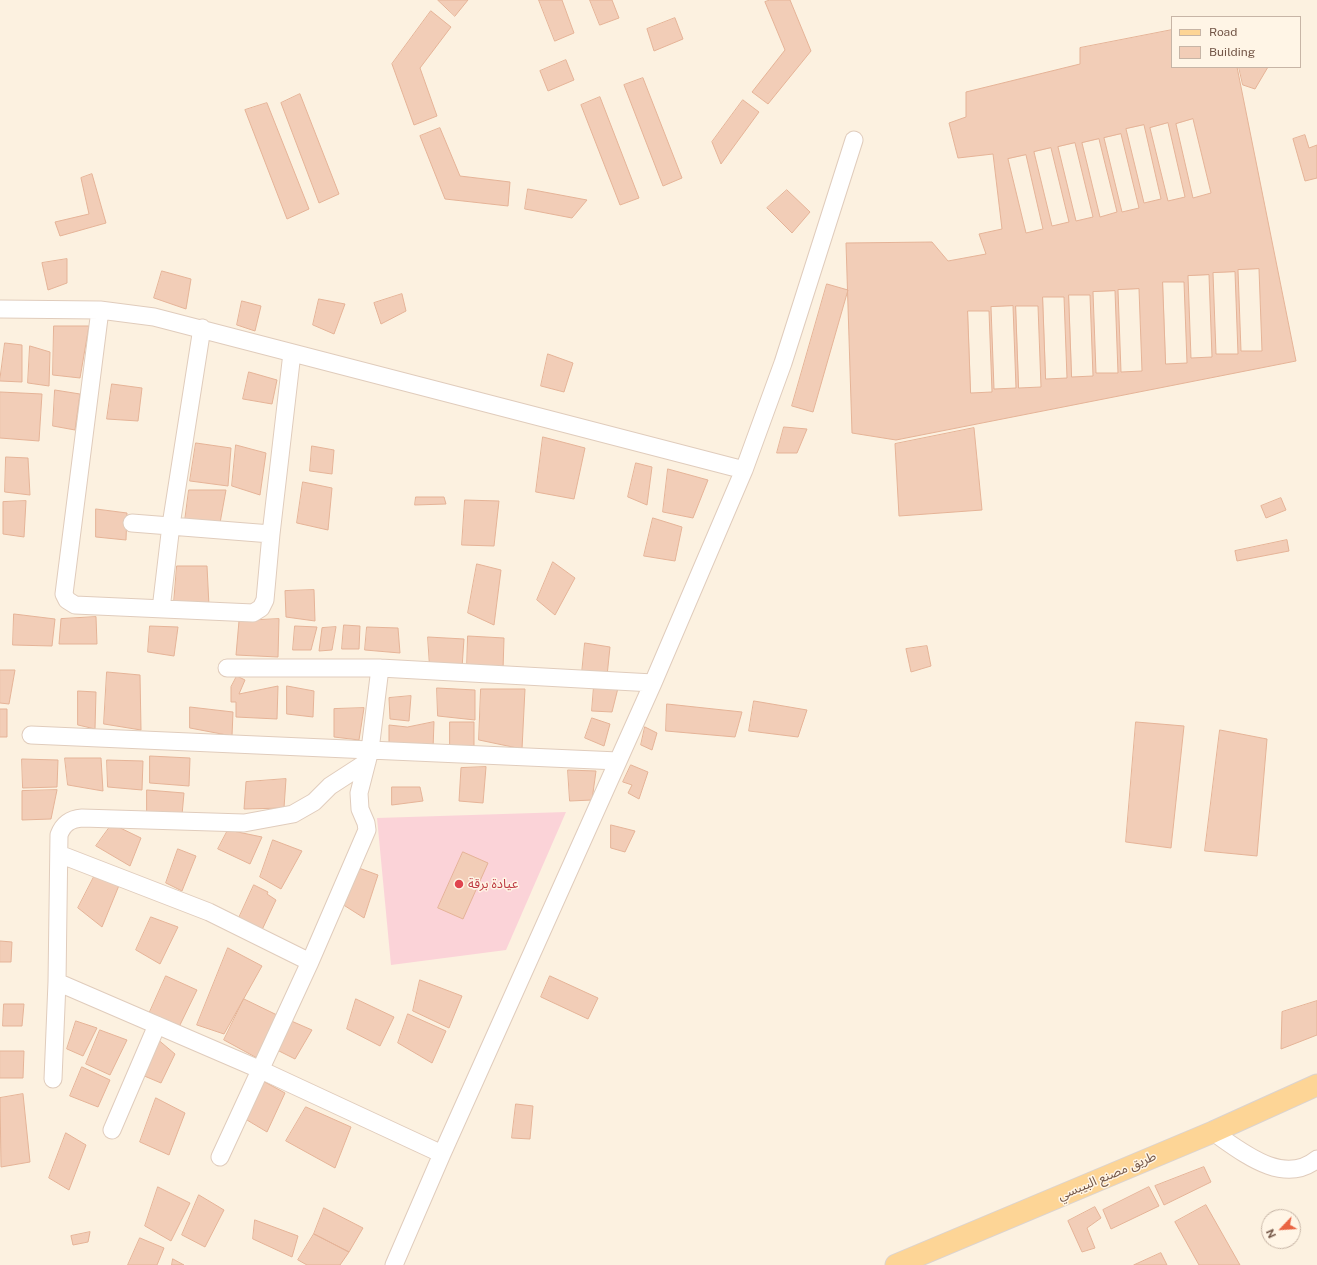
<!DOCTYPE html>
<html>
<head>
<meta charset="utf-8">
<style>
  body { margin:0 }
  #map { position:relative; width:1317px; height:1265px; overflow:hidden; background:#fcf1e0; font-family:"Public Sans",sans-serif }
  canvas { display:block }
  .legend { position:absolute; left:1171px; top:16px; width:130px; height:52px; box-sizing:border-box; background:#fff5e6; border:1px solid #c7b5a6; margin:0; padding:5px 7px; list-style:none; font-size:12px; color:#735647 }
  .legend li { display:flex; align-items:center; gap:8px; height:20px }
  .legend b { width:20px; border:1px solid #c7b5a6 }
  .north { position:absolute; left:1261px; top:1209px; width:40px; height:40px; box-sizing:border-box; background:#fff5e6; border:1px solid #c7b5a6; border-radius:50%; rotate:245deg; font-size:11px; font-weight:700; line-height:16px; text-align:center; color:#735647 }
  .north::after { content:''; display:block; margin:auto; width:14px; height:18px; background:#e96442; clip-path:polygon(50% 0,100% 100%,50% 72%,0 100%) }
</style>
</head>
<body>
<div id="map">
<canvas width="1317" height="1265"></canvas>
<ul class="legend">
<li><b style="height:5px;background:#fdd596"></b>Road</li>
<li><b style="height:11px;background:#f2cdb7"></b>Building</li>
</ul>
<div class="north">N</div>
</div>
<script>
const g = document.querySelector('canvas').getContext('2d');
g.lineJoin = 'round';
function fill(path, color) {
  g.fillStyle = color;
  g.fill(path, 'evenodd');
}
function trace(path, color, width, dash) {
  g.strokeStyle = color;
  g.lineWidth = width;
  g.lineCap = dash ? 'butt' : 'round';
  g.setLineDash(dash || []);
  g.stroke(path);
}
function write(font, color, halo, rows, align = 'center') {
  g.font = font + ' "Public Sans","Noto Sans Arabic",sans-serif';
  g.lineWidth = 3;
  g.setLineDash([]);
  g.textBaseline = 'middle';
  g.strokeStyle = halo;
  g.fillStyle = color;
  for (const [text, x, y, turn = 0] of rows) {
    g.save();
    g.translate(x, y);
    g.rotate((+turn || 0) * Math.PI / 180);
    g.textAlign = isNaN(turn) ? turn : align;
    if (halo) g.strokeText(text, 0, 0);
    g.fillText(text, 0, 0);
    g.restore();
  }
}
const medical = new Path2D(`
  M566,812L506,950L391,965L377,818Z`);
const building = new Path2D(`
  M438,0H468L455,16Z
  M539,0H562L574,33L555,41Z
  M590,0H612L619,18L600,25Z
  M770,0H790L811,51L768,104L752,92L785,50L765,2Z
  M431,11L451,27L420,68L437,116L414,125L392,64Z
  M675,18L683,39L654,51L647,29Z
  M1172,30V67H1237L1296,361L896,440L852,433L846,243L932,242L948,261L986,254L979,234L1002,229L993,154L958,158L949,123L966,117V92L1080,64V48Z
  M566,60L574,80L548,91L540,71Z
  M1239,67H1268L1255,89L1243,85Z
  M643,78L682,178L663,186L624,85Z
  M300,94L339,194L319,203L281,103Z
  M600,97L639,198L620,205L581,105Z
  M743,100L759,112L721,164L712,142Z
  M267,103L309,209L287,219L245,110Z
  M1193,119L1211,193L1193,198L1176,124Z
  M1168,123L1185,197L1168,201L1150,128Z
  M1144,125L1161,199L1144,203L1126,129Z
  M440,128L460,176L510,182L508,206L445,199L420,136Z
  M1121,134L1139,208L1122,212L1104,138Z
  M1305,135L1309,148L1317,145V178L1305,181L1293,139Z
  M1099,139L1117,212L1100,217L1082,143Z
  M1075,143L1093,217L1076,221L1058,147Z
  M1051,148L1069,222L1052,226L1034,152Z
  M1026,155L1043,229L1026,233L1008,159Z
  M92,174L106,223L60,236L55,222L89,214L81,178Z
  M528,189L587,200L572,218L525,209Z
  M787,190L810,212L792,233L767,208Z
  M67,259V283L48,290L42,263Z
  M1259,269L1262,351H1241L1238,270Z
  M162,271L191,279L186,309L154,298Z
  M1235,272L1238,354H1216L1213,273Z
  M1209,275L1212,357L1191,358L1188,276Z
  M1163,282H1184L1187,363L1166,364Z
  M827,284L848,290L813,412L792,406Z
  M1139,289L1142,371L1121,372L1118,290Z
  M1115,291L1118,373H1096L1093,292Z
  M402,294L406,311L381,324L374,303Z
  M1069,295H1090L1093,376L1072,377Z
  M1043,297H1064L1067,378L1046,379Z
  M319,299L345,304L334,334L313,325Z
  M242,301L261,306L255,331L237,325Z
  M1013,306L1016,388L994,389L991,307Z
  M1016,306H1038L1041,387L1019,388Z
  M968,311H989L992,392L971,393Z
  M54,326H89L80,378L53,375Z
  M5,343L22,345V382L0,381Z
  M30,346L50,352L49,386L28,383Z
  M548,354L573,363L564,392L541,386Z
  M249,372L277,380L272,404L243,399Z
  M112,384L142,388L138,421L107,419Z
  M55,390L80,394L75,430L53,426Z
  M0,392L42,394L39,441L0,438Z
  M784,427L807,429L797,453H777Z
  M974,428L982,510L899,516L895,444Z
  M543,437L585,448L574,499L536,492Z
  M196,443L231,448L228,486L190,481Z
  M236,445L266,453L260,495L232,486Z
  M312,446L334,450L332,474L310,471Z
  M6,457L28,458L30,495L5,492Z
  M636,463L652,467L647,505L628,497Z
  M668,469L708,480L693,518L663,512Z
  M303,482L332,488L328,530L297,523Z
  M189,490H226L220,523L185,521Z
  M416,497H444L446,504L415,505Z
  M1281,498L1286,510L1266,518L1261,506Z
  M465,500L499,501L494,546L462,545Z
  M26,501L24,537L3,534V502Z
  M96,509L127,513L126,540L96,537Z
  M653,518L682,527L675,561L644,556Z
  M1287,540L1289,551L1237,561L1235,551Z
  M553,562L575,578L555,615L537,600Z
  M477,564L501,570L494,625L468,613Z
  M177,566H207L209,606L174,603Z
  M314,590L315,621L286,617L285,591Z
  M14,614L55,619L52,646L13,645Z
  M96,617L97,644H59L61,619Z
  M279,619L278,657L236,655L239,621Z
  M344,625L360,626L359,649H342Z
  M150,626L178,627L174,656L148,652Z
  M295,626L317,627L311,650H293Z
  M336,627L332,650L319,651L322,628Z
  M367,627L398,628L400,653L365,650Z
  M468,636L504,638L503,670L467,669Z
  M428,637L464,639L462,668L430,667Z
  M585,643L610,647L607,676L582,673Z
  M927,646L931,666L911,672L906,649Z
  M0,670H15L9,704L0,703Z
  M107,672L140,675L141,730L104,724Z
  M237,676L245,680L239,694L278,686L277,719L236,717V702H231V687Z
  M287,686L314,691L313,717L287,714Z
  M594,686L618,688L612,712L592,711Z
  M437,688L475,690V720L438,716Z
  M481,689H525L522,749L479,740Z
  M78,691L96,692L95,729L78,725Z
  M411,696L409,721L390,719L389,698Z
  M754,701L807,710L798,737L749,731Z
  M667,704L742,712L735,737L666,731Z
  M190,707L233,712L232,736L190,728Z
  M364,708L359,740L334,737V709Z
  M0,709H7V737H0Z
  M592,718L610,724L604,746L585,738Z
  M434,722L433,749L389,747V725L407,727Z
  M450,722H474V750L450,747Z
  M1136,722L1184,726L1171,848L1126,842Z
  M645,727L657,733L652,750L641,745Z
  M1220,730L1267,739L1257,856L1205,851Z
  M150,756L190,758L189,786L150,783Z
  M65,758H101L103,791L68,785Z
  M22,759L58,760L57,787L23,788Z
  M107,760L143,761L142,790L108,787Z
  M631,765L648,772L639,799L628,793L632,785L623,782Z
  M486,767L483,803L459,801L461,768Z
  M568,770L596,771L592,800L570,801Z
  M286,779L284,808L244,809L246,782Z
  M392,787H420L423,801L392,805Z
  M57,790L51,819L22,820V791Z
  M147,790L184,793L182,815L147,812Z
  M112,824L141,838L130,866L96,846Z
  M611,825L635,831L625,852L611,848Z
  M228,830L262,837L250,864L218,849Z
  M273,840L302,851L281,889L260,877Z
  M178,849L196,856L182,891L166,883Z
  M463,852L488,863L463,919L438,908Z
  M356,867L378,875L364,918L342,904Z
  M96,873L120,883L102,927L78,908Z
  M254,885L268,892L267,894L276,900L261,932L238,920Z
  M151,917L178,927L160,964L136,950Z
  M0,941L12,942L11,962H0Z
  M228,948L262,966L224,1034L197,1025Z
  M166,976L197,990L179,1027L149,1014Z
  M550,976L598,998L588,1019L541,997Z
  M420,980L462,996L449,1028L413,1011Z
  M244,999L277,1015L257,1058L224,1040Z
  M356,999L394,1017L380,1046L347,1029Z
  M1317,1001V1035L1281,1049L1282,1012Z
  M4,1004H24L22,1026H3Z
  M408,1014L446,1031L432,1063L398,1043Z
  M289,1020L312,1030L295,1059L275,1049Z
  M76,1021L97,1028L83,1056L67,1049Z
  M100,1030L127,1040L110,1075L86,1064Z
  M156,1038L175,1054L161,1083L142,1075Z
  M0,1051H24L23,1078H0Z
  M82,1067L110,1080L98,1107L70,1096Z
  M263,1081L285,1093L267,1132L242,1117Z
  M23,1094L30,1162L1,1167L0,1098Z
  M156,1098L185,1113L169,1155L140,1142Z
  M516,1104L533,1106L530,1139L512,1138Z
  M306,1107L351,1127L335,1168L286,1141Z
  M66,1133L86,1145L69,1190L49,1178Z
  M1204,1167L1211,1182L1164,1205L1155,1186Z
  M158,1187L190,1203L171,1241L145,1226Z
  M1149,1187L1159,1206L1111,1229L1103,1210Z
  M199,1195L224,1210L205,1247L182,1235Z
  M1206,1205L1240,1265H1199L1175,1222Z
  M1095,1207L1101,1218L1087,1228L1095,1248L1082,1252L1068,1221Z
  M324,1208L363,1228L349,1252L314,1234Z
  M255,1220L298,1236L292,1257L253,1239Z
  M90,1232L88,1242L73,1245L71,1236Z
  M314,1234L349,1252L340,1265H307L298,1260Z
  M140,1238L164,1248L157,1265H128Z
  M1161,1253L1167,1265H1134Z
  M173,1259L184,1265H172Z`);
const minor = new Path2D(`
  M0,309L100,310L154,317L744,470
  M100,310L64,594L67,600L75,605L253,613L261,608L265,600L271,534L292,353
  M132,523L271,534
  M161,609L171,525L202,328
  M227,668H380L653,683
  M31,735L618,761
  M59,854L209,912L310,962
  M57,982L261,1070L442,1154
  M53,1079L57,982L59,835C63,824 70,819 82,818L244,823L293,814L314,802L330,786L367,762
  M112,1130L157,1025
  M1213,1132C1241,1151 1283,1187 1317,1159
  M220,1157L310,962L367,830L366,823L360,809L359,793L370,750L380,668
  M394,1265L442,1154L653,683L744,470L783,363L854,140`);
const major = new Path2D(`
  M896,1265L1213,1132L1317,1085`);
const markers = [
  [459,884,5,"#e0444e"]
];
const healthNames = [
  ["عيادة برقة",468,884]
];
const streetNames = [
  ["طريق مصنع البيبسي",1107,1176,-23]
];
fill(medical, '#fbd3d8');
fill(building, '#f2cdb7');
trace(building, '#e5b397', 1);
trace(minor, '#e0ccbc', 19);
trace(major, '#dbd3cf', 23);
trace(minor, '#fff', 17);
trace(major, '#fdd596', 21);
for (const [x, y, r, color] of markers) {
  const dot = new Path2D();
  dot.arc(x, y, r, 0, 2 * Math.PI);
  g.fillStyle = color;
  g.fill(dot);
  trace(dot, '#fff5e6', 1.5);
}
write('13px', '#be3a42', '#fff5e6', healthNames, 'left');
write('13px', '#735647', '#fff5e6', streetNames);
</script>
</body>
</html>
